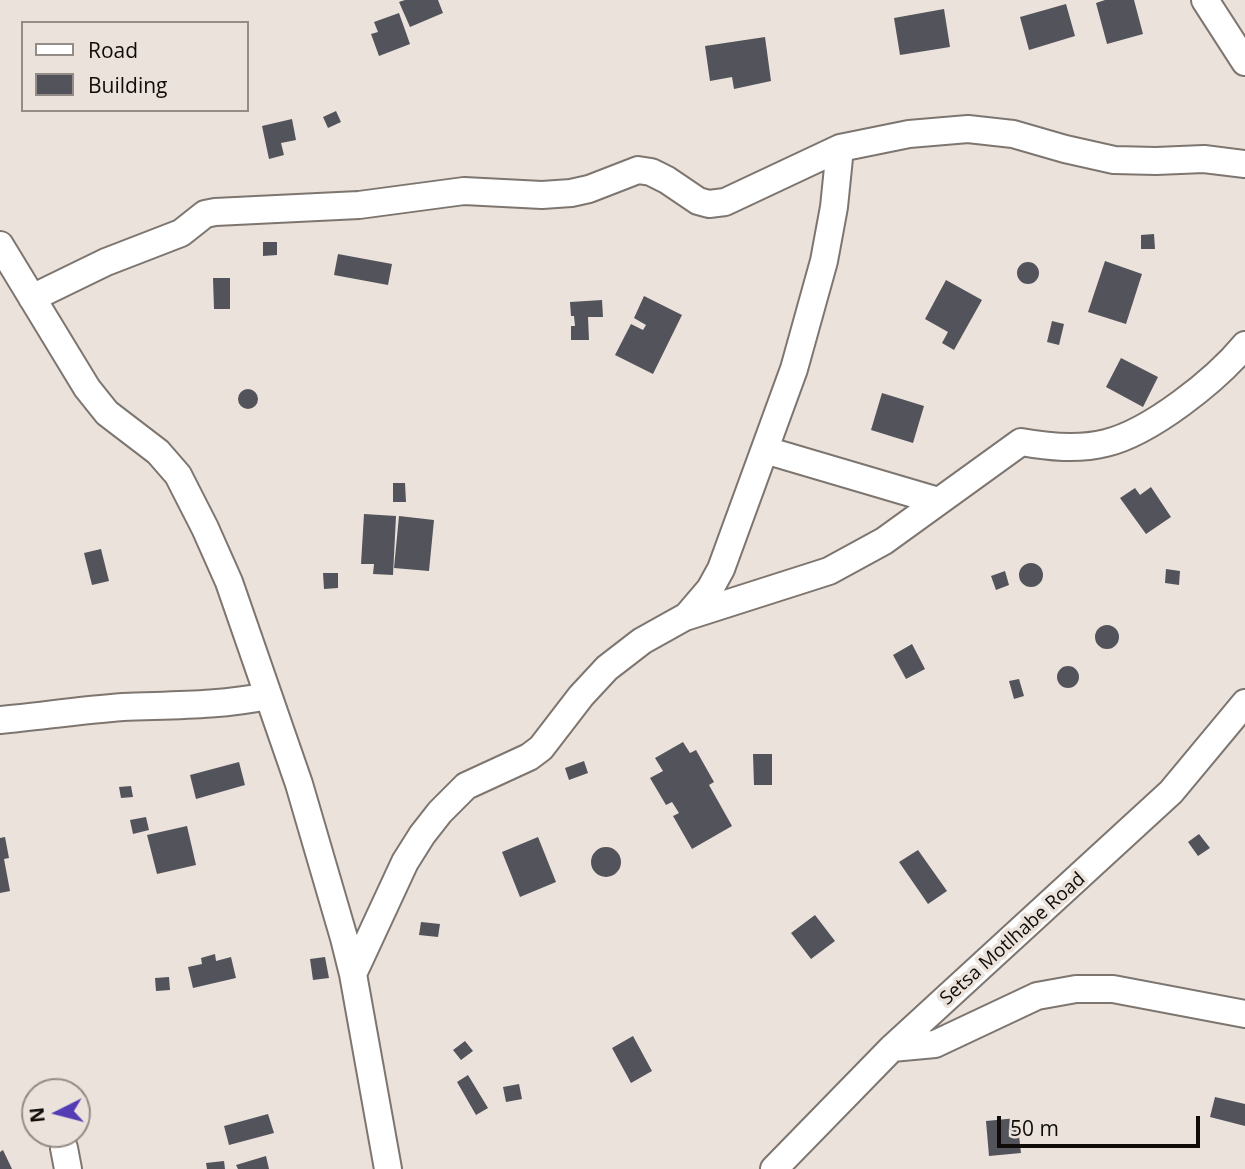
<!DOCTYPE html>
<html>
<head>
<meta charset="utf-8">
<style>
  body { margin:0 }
  #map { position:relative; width:1245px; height:1169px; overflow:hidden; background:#ebe2db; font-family:"Open Sans",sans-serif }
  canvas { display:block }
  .legend { position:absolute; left:21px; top:21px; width:228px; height:91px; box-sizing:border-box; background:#ebe2db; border:2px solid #938c87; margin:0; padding:9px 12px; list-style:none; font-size:21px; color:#0f0c09 }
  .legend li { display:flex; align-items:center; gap:14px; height:35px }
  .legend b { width:35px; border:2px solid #938c87 }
  .north { position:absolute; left:21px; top:1078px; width:70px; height:70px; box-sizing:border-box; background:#ebe2db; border:2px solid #938c87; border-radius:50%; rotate:264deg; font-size:19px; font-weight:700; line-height:28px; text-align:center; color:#0f0c09 }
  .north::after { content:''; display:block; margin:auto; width:24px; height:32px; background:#543db4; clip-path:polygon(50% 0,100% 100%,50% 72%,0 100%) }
  .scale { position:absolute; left:997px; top:1116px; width:203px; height:32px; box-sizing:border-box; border:4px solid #0f0c09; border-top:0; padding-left:9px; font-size:21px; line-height:24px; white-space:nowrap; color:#0f0c09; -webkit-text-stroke:5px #ebe2db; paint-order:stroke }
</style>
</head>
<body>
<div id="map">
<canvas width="1245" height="1169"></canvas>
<ul class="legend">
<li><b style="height:9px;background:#fff"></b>Road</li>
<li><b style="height:19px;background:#53535c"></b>Building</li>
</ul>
<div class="north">N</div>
<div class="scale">50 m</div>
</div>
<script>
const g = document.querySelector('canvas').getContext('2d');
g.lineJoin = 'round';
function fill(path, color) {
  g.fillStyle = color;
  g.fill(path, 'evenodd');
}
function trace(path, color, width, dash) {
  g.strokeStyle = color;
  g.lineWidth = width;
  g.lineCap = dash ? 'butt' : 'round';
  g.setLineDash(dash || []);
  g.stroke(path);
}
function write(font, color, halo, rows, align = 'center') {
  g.font = font + ' "Open Sans",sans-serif';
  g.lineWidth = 7;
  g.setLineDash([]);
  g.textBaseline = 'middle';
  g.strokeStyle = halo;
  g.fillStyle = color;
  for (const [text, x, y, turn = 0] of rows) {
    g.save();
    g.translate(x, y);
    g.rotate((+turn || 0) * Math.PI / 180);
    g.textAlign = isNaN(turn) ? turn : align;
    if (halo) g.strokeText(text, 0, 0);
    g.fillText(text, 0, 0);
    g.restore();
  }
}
const building = new Path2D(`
  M405,0H438L443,13L410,27L399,2Z
  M1105,0H1134L1143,34L1107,44L1096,3Z
  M1066,4L1075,36L1029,50L1020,17Z
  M944,9L950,47L900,55L894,18Z
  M399,13L410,44L379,56L371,34L378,32L374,22Z
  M765,37L771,81L734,89L732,77L710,81L705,46Z
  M336,111L341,122L328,128L323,117Z
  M292,119L296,140L281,143L284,155L269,159L262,126Z
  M1154,234L1155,249H1141V235Z
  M263,242H277V255L263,256Z
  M338,254L392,264L388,285L334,275Z
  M1105,261L1142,274L1126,324L1088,312Z
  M1017 273a11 11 0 1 1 22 0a11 11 0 1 1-22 0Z
  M213,278H230V309H214Z
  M946,280L982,300L954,350L942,343L948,332L925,319Z
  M644,296L682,315L653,374L615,355L631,324L643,330L646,325L634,318Z
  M602,300L603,317H588L589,340H571V326H575L574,316H571L570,302Z
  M1052,321L1064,324L1059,345L1047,342Z
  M1121,358L1158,377L1143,407L1106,387Z
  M238 399a10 10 0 1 1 20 0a10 10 0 1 1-20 0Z
  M882,393L924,406L913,443L871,430Z
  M393,483H405L406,502H393Z
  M1151,487L1171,517L1146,534L1120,498L1135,488L1140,495Z
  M364,514L396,516L393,575L373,574L374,564H361Z
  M399,516L434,520L429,571L394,568Z
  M101,549L109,581L92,585L84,553Z
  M1019 575a12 12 0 1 1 24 0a12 12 0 1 1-24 0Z
  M1166,569L1180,571L1179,585L1165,583Z
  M1005,571L1009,585L996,590L991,576Z
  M323,573H338V588L324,589Z
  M1095 637a12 12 0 1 1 24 0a12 12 0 1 1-24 0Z
  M912,644L925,669L906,679L893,655Z
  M1057 677a11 11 0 1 1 22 0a11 11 0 1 1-22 0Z
  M1019,679L1024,696L1014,699L1009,681Z
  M683,742L690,753L696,750L714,782L709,785L732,826L692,849L673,816L679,813L672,802L666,805L650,778L663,771L655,758Z
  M753,754H772V785H754Z
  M584,761L588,773L569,780L565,768Z
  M239,762L245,785L196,799L190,775Z
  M131,786L133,797L121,798L119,787Z
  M146,817L149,830L133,834L130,820Z
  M187,826L196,865L157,874L147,835Z
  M1199,834L1210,848L1198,856L1188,842Z
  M5,837L9,858L4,859L10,891L0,893V838Z
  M538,837L556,882L520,897L502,852Z
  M591 862a15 15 0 1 1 30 0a15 15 0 1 1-30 0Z
  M918,850L947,891L928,904L899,862Z
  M815,915L835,941L811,959L791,933Z
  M421,922L440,924L438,937L419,935Z
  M215,954L216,961L231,957L236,978L193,988L188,967L202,964L201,958Z
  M325,957L329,978L313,980L310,959Z
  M169,977L170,990L156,991L155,978Z
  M633,1036L652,1071L631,1083L612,1048Z
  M465,1041L473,1051L461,1060L453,1050Z
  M468,1075L488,1108L476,1115L457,1082Z
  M519,1084L522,1099L506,1102L503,1087Z
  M1215,1097L1245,1104V1126L1210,1117Z
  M268,1114L274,1133L229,1145L224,1126Z
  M1017,1118L1021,1153L989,1156L986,1121Z
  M3,1150L12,1169H0V1152Z
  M266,1156L269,1169H238L236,1165Z
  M224,1161L225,1169H207L206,1163Z`);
const minor = new Path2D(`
  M1205,0L1245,62
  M0,245L87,388L107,413L158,452L178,475L205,528L229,582L299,784L344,938L353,974L388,1169
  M32,298L106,262L181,233L205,214L215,212L359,205L464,191L542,195L571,193L589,189L638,170L651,172L667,180L698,201L709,204L725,202L840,148L909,134L968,129L1013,134L1065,149L1114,160L1156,161L1204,159L1245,164
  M765,450L938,501
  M687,616L710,589L721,569L794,369L824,261L834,207L840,148
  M0,720C41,716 82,710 123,707C171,705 220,706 267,696
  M353,974L405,862L422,835L440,812L466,786L529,757L541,748L581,696L607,668L642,641L685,617L829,571L884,541L1021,442C1049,447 1078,450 1106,443C1151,432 1216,380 1245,345
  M892,1048L935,1044L1037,996L1076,989H1113L1245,1014
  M64,1148L68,1169
  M774,1169L892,1048L1171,792L1245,703`);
const streetNames = [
  ["Setsa Motlhabe Road",1013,939,-42]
];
fill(building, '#53535c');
trace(minor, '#7d756f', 30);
trace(minor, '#fff', 26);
write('19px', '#0f0c09', '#ebe2db', streetNames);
</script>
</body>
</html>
